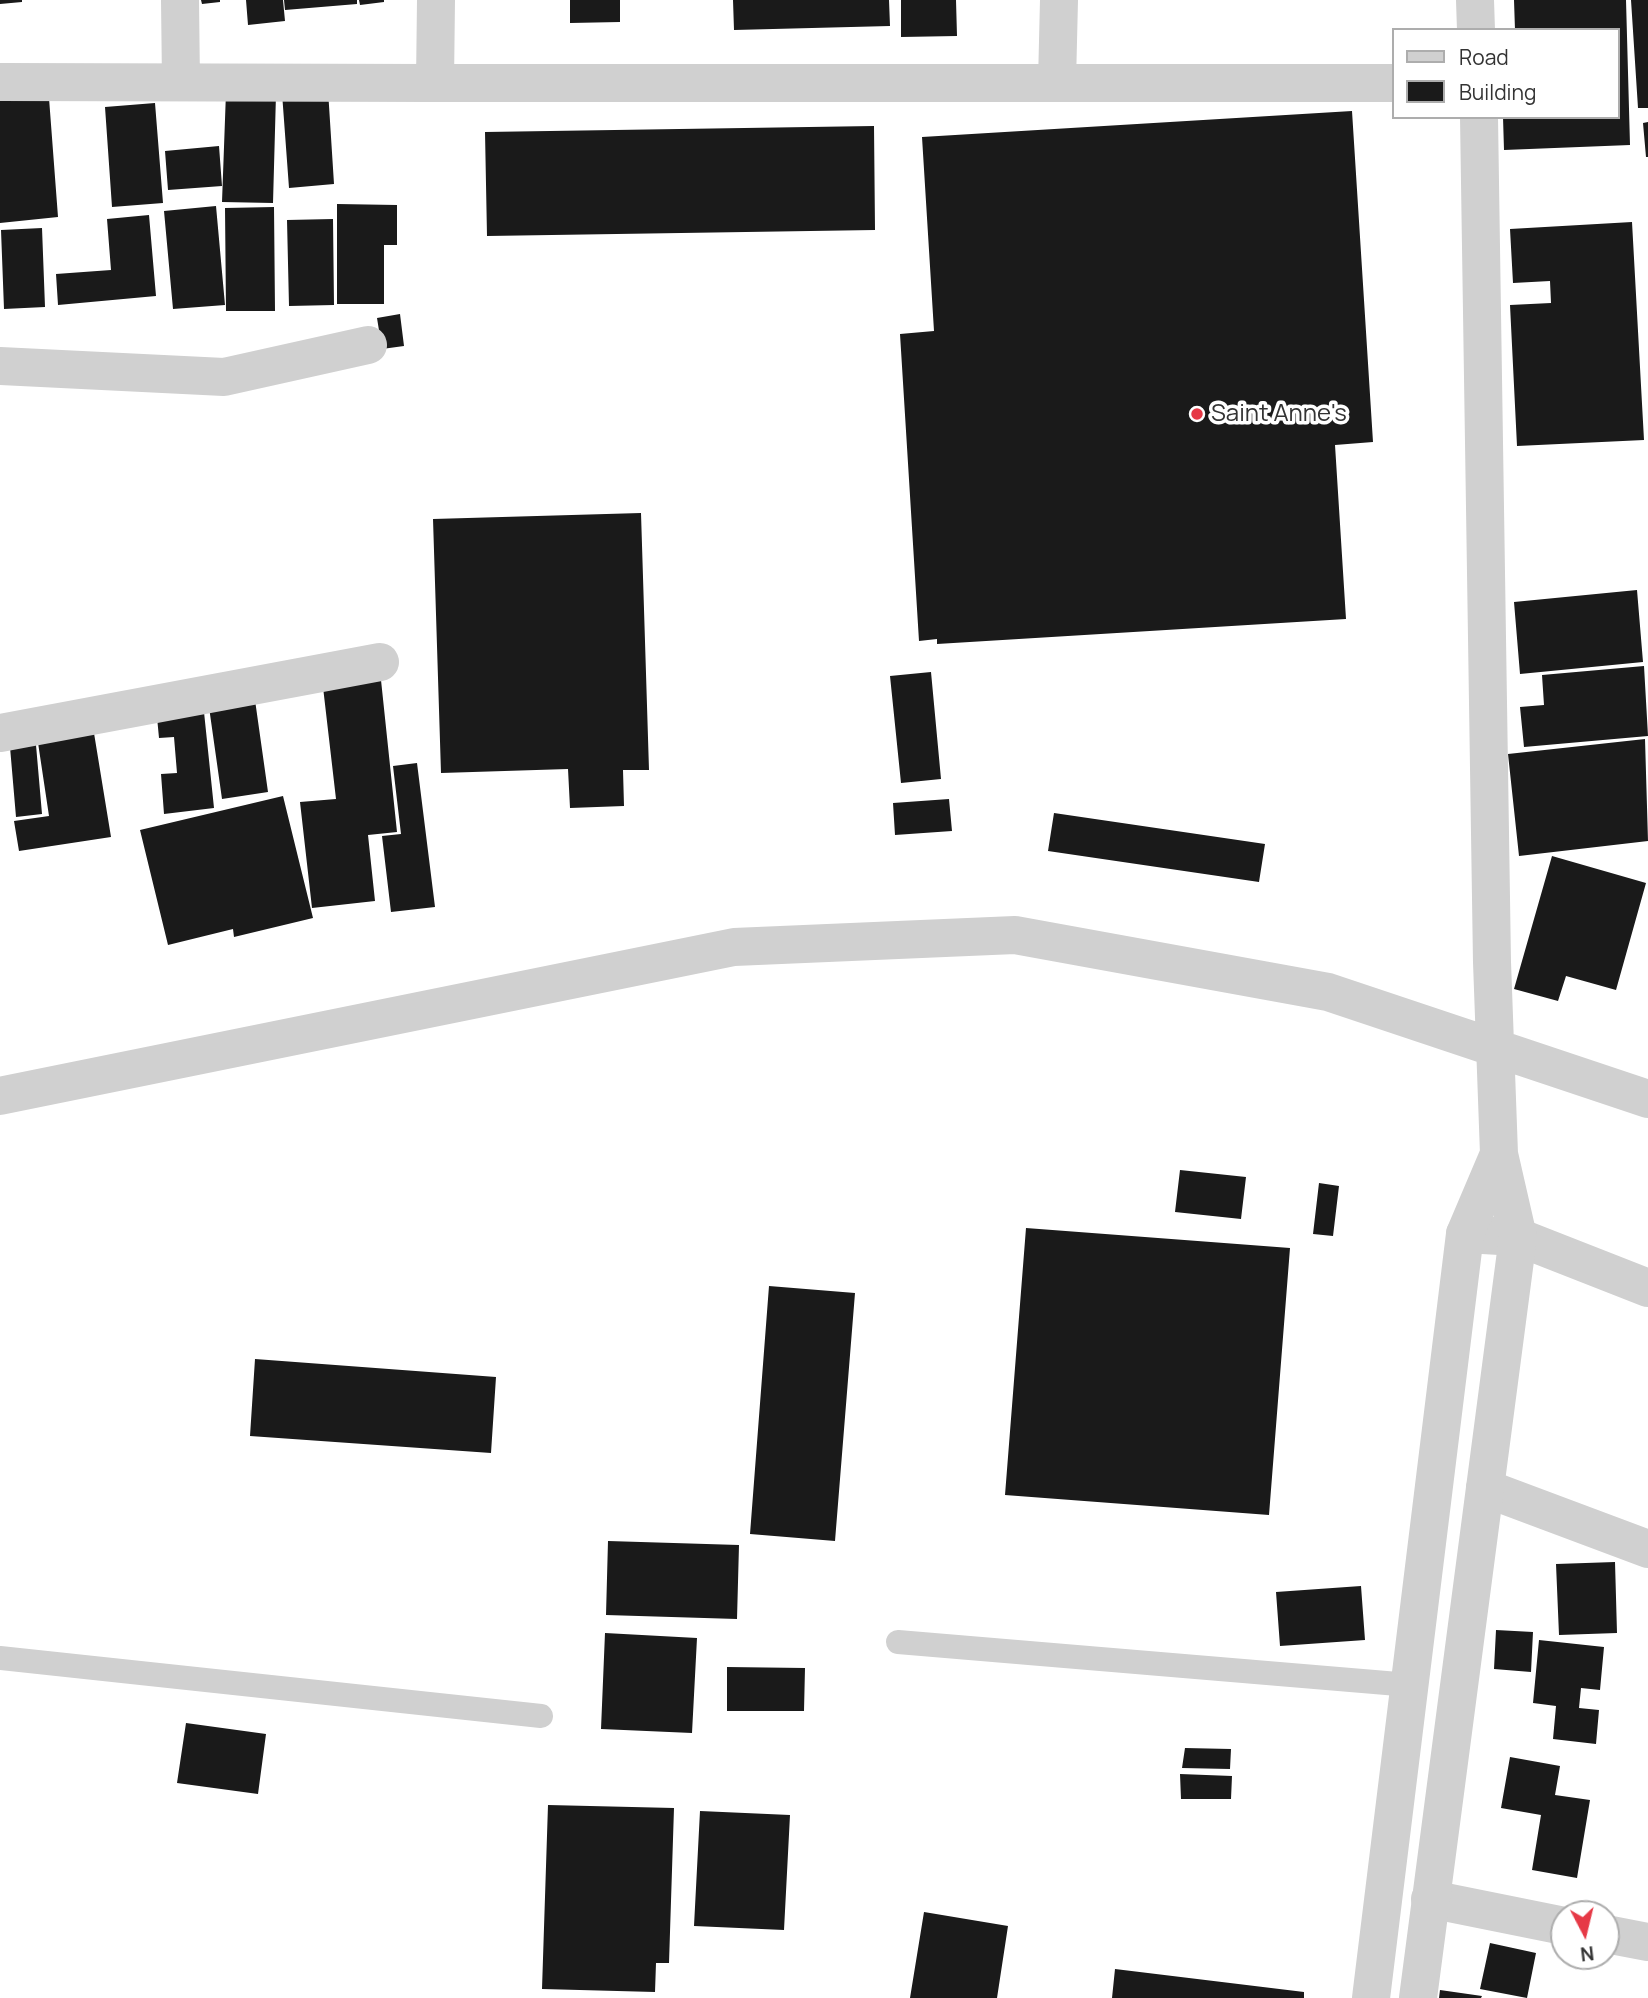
<!DOCTYPE html>
<html>
<head>
<meta charset="utf-8">
<style>
  body { margin:0 }
  #map { position:relative; width:1648px; height:1998px; overflow:hidden; background:#fff; font-family:Manrope,sans-serif }
  canvas { display:block }
  .legend { position:absolute; left:1392px; top:28px; width:228px; height:91px; box-sizing:border-box; background:#fff; border:2px solid #adadad; margin:0; padding:9px 12px; list-style:none; font-size:21px; color:#333 }
  .legend li { display:flex; align-items:center; gap:14px; height:35px }
  .legend b { width:35px; border:2px solid #adadad }
  .north { position:absolute; left:1550px; top:1900px; width:70px; height:70px; box-sizing:border-box; background:#fff; border:2px solid #adadad; border-radius:50%; rotate:173deg; font-size:19px; font-weight:700; line-height:28px; text-align:center; color:#333 }
  .north::after { content:''; display:block; margin:auto; width:24px; height:32px; background:#e63946; clip-path:polygon(50% 0,100% 100%,50% 72%,0 100%) }
</style>
</head>
<body>
<div id="map">
<canvas width="1648" height="1998"></canvas>
<ul class="legend">
<li><b style="height:9px;background:#d0d0d0"></b>Road</li>
<li><b style="height:19px;background:#1a1a1a"></b>Building</li>
</ul>
<div class="north">N</div>
</div>
<script>
const g = document.querySelector('canvas').getContext('2d');
g.lineJoin = 'round';
function fill(path, color) {
  g.fillStyle = color;
  g.fill(path, 'evenodd');
}
function trace(path, color, width, dash) {
  g.strokeStyle = color;
  g.lineWidth = width;
  g.lineCap = dash ? 'butt' : 'round';
  g.setLineDash(dash || []);
  g.stroke(path);
}
function write(font, color, halo, rows, align = 'center') {
  g.font = font + ' Manrope,sans-serif';
  g.lineWidth = 7;
  g.setLineDash([]);
  g.textBaseline = 'middle';
  g.strokeStyle = halo;
  g.fillStyle = color;
  for (const [text, x, y, turn = 0] of rows) {
    g.save();
    g.translate(x, y);
    g.rotate((+turn || 0) * Math.PI / 180);
    g.textAlign = isNaN(turn) ? turn : align;
    if (halo) g.strokeText(text, 0, 0);
    g.fillText(text, 0, 0);
    g.restore();
  }
}
const building = new Path2D(`
  M0,0H22V2L0,4Z
  M201,0H220V2L202,4Z
  M246,0H283L285,21L248,25Z
  M284,0H357V4L285,10Z
  M359,0H384V2L360,5Z
  M570,0H620V22L570,23Z
  M733,0H889L890,26L734,30Z
  M901,0H956L957,36L901,37Z
  M1514,0H1626L1630,145L1504,150L1503,117H1618V30H1515Z
  M1631,0H1648V108H1638Z
  M328,90L334,184L289,188L282,93Z
  M226,92L276,94L273,203L222,202Z
  M49,98L58,217L0,223V101Z
  M155,103L163,203L112,207L105,107Z
  M1352,111L1373,442L1335,445L1346,619L937,644V639L919,641L900,334L934,331L922,137Z
  M1648,122V157H1646L1643,123Z
  M874,126L875,230L487,236L485,132Z
  M219,146L222,186L168,190L165,151Z
  M337,204L397,205V245H384V304H337Z
  M216,206L225,305L173,309L164,211Z
  M274,207L275,311H226L225,208Z
  M149,215L156,296L58,305L56,274L111,270L107,219Z
  M333,219L334,305L289,306L287,220Z
  M1632,222L1644,440L1517,446L1510,305L1551,303L1550,281L1513,283L1510,229Z
  M42,228L45,307L4,309L1,230Z
  M400,314L404,346L382,349L377,318Z
  M641,513L649,770H623L624,806L570,808L568,769L441,773L433,519Z
  M1637,590L1643,662L1520,674L1514,602Z
  M1644,666L1648,736L1524,747L1520,707L1544,705L1542,675Z
  M931,672L941,779L901,783L890,676Z
  M381,680L397,832L368,835L375,901L312,908L300,802L336,799L323,687Z
  M255,700L268,792L222,799L209,707Z
  M204,712L214,808L164,814L161,774L177,773L174,737L159,738L157,717Z
  M93,727L111,837L19,851L14,821L49,816L37,736Z
  M1645,739L1648,841L1519,856L1508,754Z
  M36,745L42,814L16,817L10,747Z
  M417,763L435,907L391,912L382,836L401,834L393,766Z
  M283,796L313,918L234,937L233,929L168,945L140,830Z
  M949,799L952,831L895,835L893,803Z
  M1054,813L1265,844L1259,882L1048,851Z
  M1552,856L1646,883L1616,990L1566,976L1558,1001L1514,989Z
  M1180,1170L1246,1177L1241,1219L1175,1212Z
  M1319,1183L1339,1186L1333,1236L1313,1234Z
  M1026,1228L1290,1248L1269,1515L1005,1495Z
  M769,1286L855,1293L835,1541L750,1534Z
  M255,1359L496,1377L491,1453L250,1436Z
  M608,1541L739,1545L737,1619L606,1615Z
  M1615,1562L1617,1633L1559,1635L1556,1564Z
  M1361,1586L1365,1640L1280,1646L1276,1592Z
  M1496,1630L1533,1632L1531,1672L1494,1669Z
  M605,1633L697,1638L692,1733L601,1729Z
  M1539,1640L1604,1647L1600,1690L1581,1688L1579,1708L1599,1710L1596,1744L1553,1739L1556,1706L1533,1703Z
  M727,1667L805,1668L804,1711H727Z
  M186,1723L266,1734L258,1794L177,1783Z
  M1185,1748L1231,1749L1230,1769L1182,1768Z
  M1510,1757L1560,1766L1555,1795L1590,1800L1577,1878L1532,1870L1541,1815L1501,1808Z
  M1180,1774L1232,1776L1231,1799H1181Z
  M548,1805L674,1808L669,1963H656L655,1992L542,1989Z
  M700,1811L790,1815L784,1930L694,1926Z
  M924,1912L1008,1926L997,1998H910Z
  M1490,1943L1536,1953L1527,1998L1480,1989Z
  M1115,1969L1304,1992V1998H1112Z
  M1440,1990L1482,1996L1481,1998H1439Z`);
const service = new Path2D(`
  M898,1642L1410,1685
  M0,1658L541,1716`);
const minor = new Path2D(`
  M180,0L181,82
  M0,82L435,83L436,0
  M435,83H1394
  M1057,83L1059,0
  M0,366L224,377L368,345
  M0,733L380,662
  M1465,1234L1518,1237L1648,1288
  M1485,1488L1648,1549
  M1430,1899L1564,1926
  M1606,1934L1648,1942`);
const tertiary = new Path2D(`
  M1475,0L1476,30
  M0,1096L734,947L1015,935L1328,992L1648,1099
  M1371,1998L1465,1234L1499,1154
  M1418,1998L1518,1237L1499,1154L1492,962L1479,117`);
const markers = [
  [1197,414,7,"#e63946"]
];
const poiNames = [
  ["Saint Anne's",1211,414]
];
fill(building, '#1a1a1a');
trace(service, '#d0d0d0', 24);
trace(minor, '#d0d0d0', 38);
trace(tertiary, '#d0d0d0', 38);
for (const [x, y, r, color] of markers) {
  const dot = new Path2D();
  dot.arc(x, y, r, 0, 2 * Math.PI);
  g.fillStyle = color;
  g.fill(dot);
  trace(dot, '#fff', 2.5);
}
write('24px', '#333', '#fff', poiNames, 'left');
</script>
</body>
</html>
